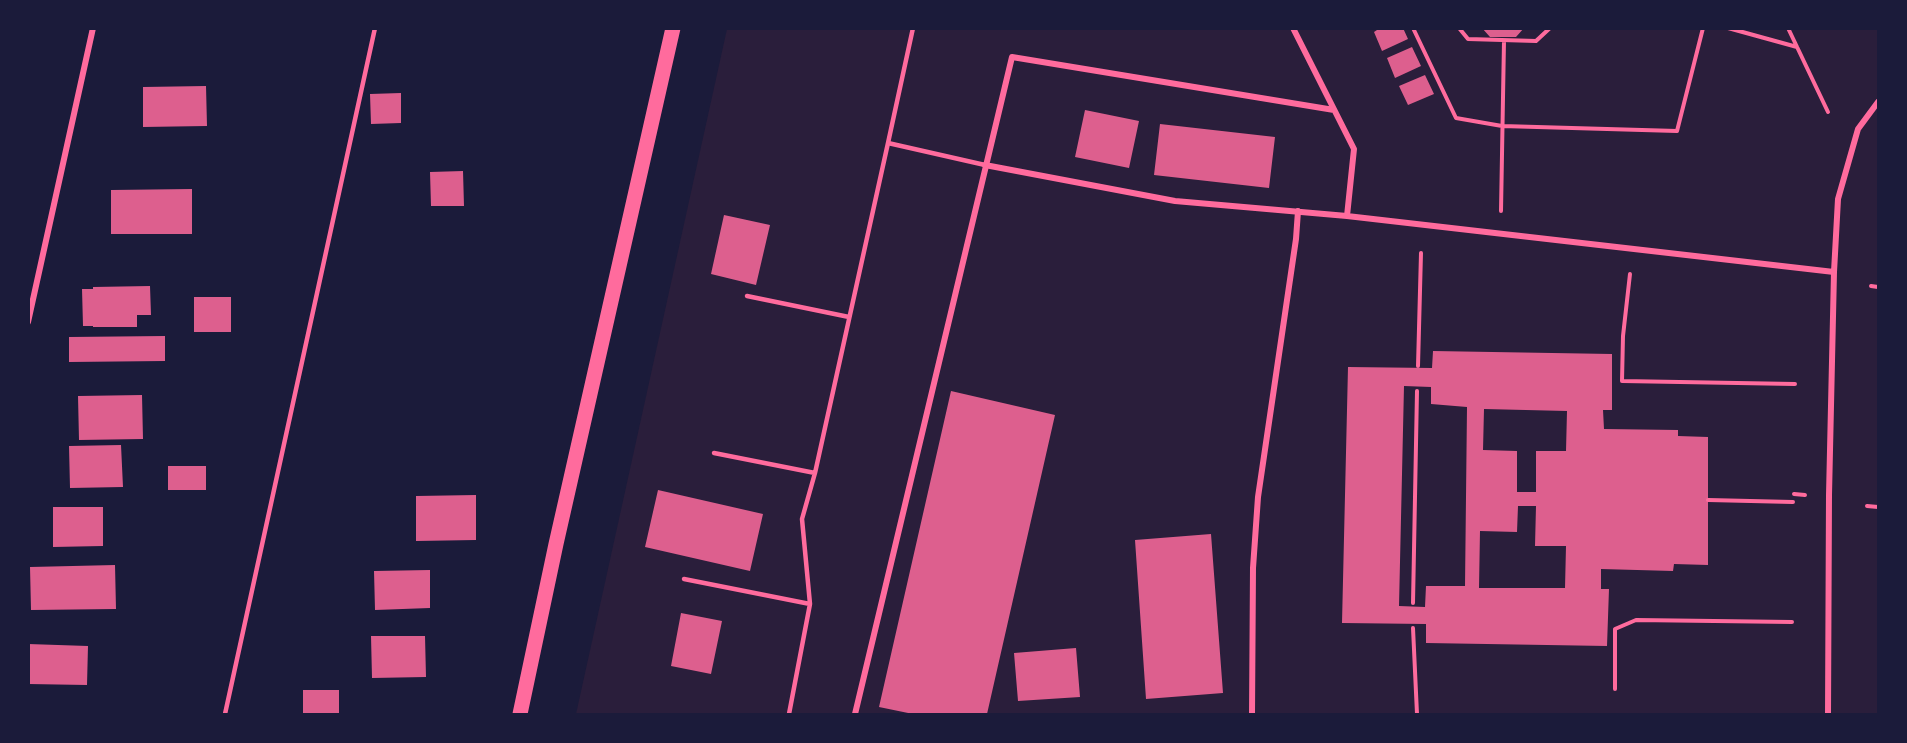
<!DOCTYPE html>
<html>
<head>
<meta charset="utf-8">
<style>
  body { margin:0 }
  #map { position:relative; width:1907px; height:743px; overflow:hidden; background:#1b1b3a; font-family:Quicksand,sans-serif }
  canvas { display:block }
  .frame { position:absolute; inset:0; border:30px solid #1b1b3a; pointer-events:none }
</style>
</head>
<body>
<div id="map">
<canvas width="1907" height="743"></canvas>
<div class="frame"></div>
</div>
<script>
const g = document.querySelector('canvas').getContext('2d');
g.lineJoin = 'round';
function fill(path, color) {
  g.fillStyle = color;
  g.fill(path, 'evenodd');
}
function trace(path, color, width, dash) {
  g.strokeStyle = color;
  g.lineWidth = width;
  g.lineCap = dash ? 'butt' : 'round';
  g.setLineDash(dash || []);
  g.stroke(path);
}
const green = new Path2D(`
  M727,29H1878V714H576Z`);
const building = new Path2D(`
  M1380,28H1403L1408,39L1382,51L1374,32Z
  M1482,28H1524L1516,37H1490Z
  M1412,47L1421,66L1395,78L1387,58Z
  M1425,75L1434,94L1408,105L1399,86Z
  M206,86L207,126L143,127V87Z
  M401,93V123L371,124L370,94Z
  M1085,110L1139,121L1129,168L1075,157Z
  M1160,124L1275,137L1269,188L1154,175Z
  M463,171L464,206H431L430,172Z
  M192,189V234H111V190Z
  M724,215L770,225L756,285L711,274Z
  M150,286L151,315H137V327H93V326H83L82,289H93V287Z
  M194,297H231V332H194Z
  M165,336V361L69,362V337Z
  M1433,351L1612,354V410H1603L1604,429L1678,430V436L1708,437V565L1674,564L1673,571L1601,569V589H1609L1607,646L1426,643V624L1342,623L1348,367L1432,368ZM1404,386L1431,387V404L1467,407L1465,586H1426L1425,607L1399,606ZM1484,409L1567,411L1566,451H1536V492H1517V451L1483,450ZM1518,506H1536L1535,546H1566L1565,588H1479L1480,531L1517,532Z
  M951,391L1055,415L987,714H913L879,707Z
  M142,395L143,439L79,440L78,396Z
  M121,445L123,487L70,488L69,446Z
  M168,466H206V490H168Z
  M658,490L763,514L750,571L645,547Z
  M476,495V540L416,541V496Z
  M53,507H103V546L53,547Z
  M1211,534L1223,693L1146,699L1135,540Z
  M115,565L116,609L31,610L30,567Z
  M430,570V608L375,610L374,571Z
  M681,613L722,621L711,674L671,666Z
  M371,636H425L426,677L372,678Z
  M28,644L88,646L87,685L28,684Z
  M1076,648L1080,697L1018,701L1014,653Z
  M303,690H339V714H303Z`);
const path = new Path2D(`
  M1413,28L1456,118L1502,126L1677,131L1703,28
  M1459,28L1468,39L1536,41L1550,28
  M1728,28L1797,47
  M1788,28L1828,112
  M1501,211L1504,41
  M1630,274L1623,336L1622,381L1795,384
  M1871,286L1878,287
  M1418,366L1421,253
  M1794,494L1805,495
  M1708,500L1793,502
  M1867,506L1878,507
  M1413,603L1417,391
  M1413,628L1417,714
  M1615,689V629L1636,620L1792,622`);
const service = new Path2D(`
  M888,143L913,28
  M747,296L849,317
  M714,453L815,473L888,143L985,165
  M684,579L810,604L789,714
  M810,604L802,519L815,473
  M225,714L375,28`);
const minor = new Path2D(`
  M1293,28L1354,149L1347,216
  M985,165L1175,201L1347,216L1834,272
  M28,322L93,28
  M855,714L1012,57L1334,110
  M1252,714L1253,568L1258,497L1296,239L1298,211
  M1828,714L1829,495L1834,272L1838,199L1858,129L1878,102`);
const primary = new Path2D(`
  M520,714L556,544L673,28`);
fill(green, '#2a1e3b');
fill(building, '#dd5f8e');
trace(path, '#ff6b9d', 4);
trace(service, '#ff6b9d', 4.5);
trace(minor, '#ff6b9d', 6);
trace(primary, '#ff6b9d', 15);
</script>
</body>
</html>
